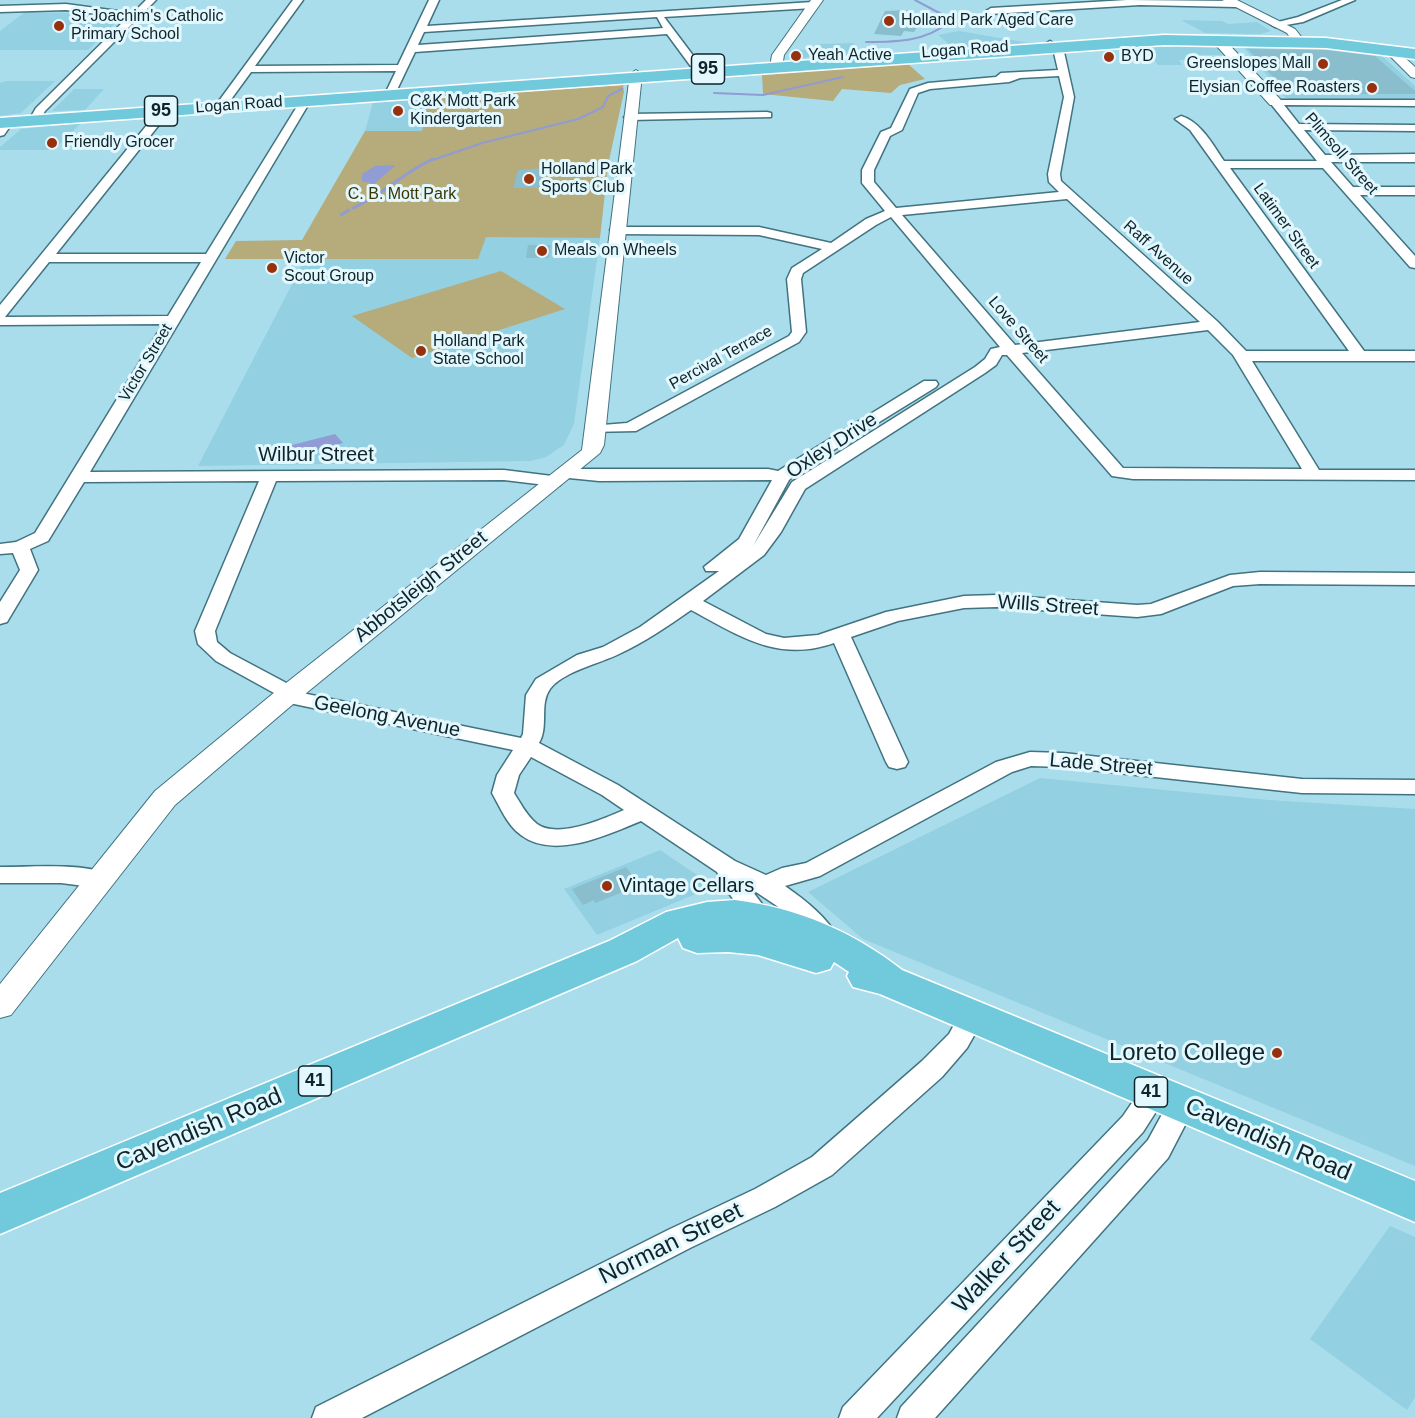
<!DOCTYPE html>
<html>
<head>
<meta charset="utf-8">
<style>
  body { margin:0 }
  canvas { display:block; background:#a9ddec }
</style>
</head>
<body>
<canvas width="1415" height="1418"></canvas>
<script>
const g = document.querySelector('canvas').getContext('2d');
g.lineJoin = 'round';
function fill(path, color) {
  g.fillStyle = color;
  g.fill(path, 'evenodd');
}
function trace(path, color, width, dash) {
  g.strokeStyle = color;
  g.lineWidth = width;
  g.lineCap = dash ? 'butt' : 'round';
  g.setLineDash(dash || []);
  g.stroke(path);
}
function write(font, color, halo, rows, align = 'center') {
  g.font = font + ' Arial,sans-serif';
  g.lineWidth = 6;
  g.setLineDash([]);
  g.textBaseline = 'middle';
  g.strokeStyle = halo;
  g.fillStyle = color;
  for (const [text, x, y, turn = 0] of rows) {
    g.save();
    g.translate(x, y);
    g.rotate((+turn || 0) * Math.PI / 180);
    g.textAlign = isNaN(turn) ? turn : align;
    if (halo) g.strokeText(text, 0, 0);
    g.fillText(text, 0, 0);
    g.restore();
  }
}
const built = new Path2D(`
  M25,12L73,13L117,21L88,50H0V31Z
  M1181,20L1222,21L1228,24L1257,22L1271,31L1260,34L1205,33Z
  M959,31L1012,40L1030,43L955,49L938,35Z
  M853,43L863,54L798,58L791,56L794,50L823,49L819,44Z
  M1213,44L1223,55H1194L1196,59L1179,60L1182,65H1158L1142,45Z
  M1247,48H1346L1380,54L1415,86V100H1293L1286,98L1245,49Z
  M6,81H55L21,113L0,116V83Z
  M74,89H104L85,110L52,111Z
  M429,98L422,131H365L373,102Z
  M81,123L54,150H0V147L21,129Z
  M486,236L600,238L574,424L564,445L546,457L531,461L198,466L305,259H477Z
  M1040,778L1269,800L1415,809V1166L863,939L808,892Z
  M660,850L709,883L708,889L597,935L564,889Z
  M1390,1226L1415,1237V1397L1407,1410L1310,1339Z`);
const green = new Path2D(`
  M908,64L925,79L900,85L891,93L842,89L833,101L763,94L762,74Z
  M623,85L624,92L608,165L600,238L486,237L478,259H225L236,241L302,240L365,131H422L429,98Z
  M501,271L565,309L412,358L352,316Z`);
const water = new Path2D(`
  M375,166L393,165L395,166L374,184L362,181V174Z
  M335,434L343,443L295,456L288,446Z`);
const streamFar1 = new Path2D(`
  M866,42C896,42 925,42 949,22V18L915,0
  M714,93L763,95L843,77
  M430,161L482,143L578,119L603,107L608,96L622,89`);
const stream = new Path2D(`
  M353,208C382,195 404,172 433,159
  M341,215L349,210`);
const building = new Path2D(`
  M908,10L921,22L914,32L904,31L901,36L874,34L885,11Z
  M1248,49L1326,50L1375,56L1415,91V94H1339L1332,88H1306L1303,83L1275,79Z
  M544,168L540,188H513L518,170Z
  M528,245H551L549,258H526Z
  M626,867L637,882L633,888L595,903L594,900L583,905L572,889Z`);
const minor = new Path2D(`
  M146,0H156L45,111L39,122H31L29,120L36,108L127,18L66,10L0,12V6L66,4L133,13Z
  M293,0H303L255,66L398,65L429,0H439L427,26L813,2L818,5L813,8L664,17L704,70L699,73L695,72L667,34L415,52L394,96H386L385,94L396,71L251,72L224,109H216V105ZM657,17L663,28L418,45L424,32Z
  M1127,0L1236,1L1241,4L1236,7L1140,5L991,14L986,11L991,8Z
  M1342,0H1355L1303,22L1275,27L1270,24L1298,17Z
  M1050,41L1064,52L1074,97L1060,174L1061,181L1218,322L1246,351H1349L1190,130L1175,119L1181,116C1201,122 1213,145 1224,161H1317L1271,104V100H1415V106L1284,105L1299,124L1415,125V131L1304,130L1325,155L1415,154V162H1331L1353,187H1415V195H1360L1415,256V268L1410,267L1323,168H1230L1364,351H1415V361H1252L1319,470H1415V480L1133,479L1112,476L1007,355H1002L996,365L985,373L805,489L781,532L764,555L703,601L766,634L784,638L818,635L886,612L964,596L997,595L1137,605L1151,604L1230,575L1260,572L1415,573V585L1260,584L1233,586L1161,614L1137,617L997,607L964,608L898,621L851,637L908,762L905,767L897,769L889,767L886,762L834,643C777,663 738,635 691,610C668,626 645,642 619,654C601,663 562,672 550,689C539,704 549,727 539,743L618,785L735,861L766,875L782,868L806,863L996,762L1030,752L1063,753L1302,779L1415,780V794L1302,793L1063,767L1031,766L1012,772L820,876L785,886C805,900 827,917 838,938L835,945L826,947L817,945L786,912L750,888L777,924L774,930L765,933L756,930L725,888L717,872L641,821C607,835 554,860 521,835C507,825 500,807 492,793L497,775L513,750L294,704L216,661L198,644L195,631L259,481L84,482L48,541L30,549L38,570L7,622L0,624V602L20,570L13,553L0,554V544L16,542L35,533L163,324L0,325V305L160,109L164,108L170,111L56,254H206L301,100L306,97L311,100L90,472L504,470L560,477L563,481L560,485L554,486L504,480L276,481L215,631L217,642L230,653L307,694L521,738L523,734L526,695L536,679L577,655L603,647L640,627L719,571H706L704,567L739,539L772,480L599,481L559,477L556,473L559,469H768L778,471L924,381H936L938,384L936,387L798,472L789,480L753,546L792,482L975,367L985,359L991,349L1000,347L891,217L876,225L803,273L801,279L806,332L799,342L636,431L590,432L588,429L590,426L627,423L789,336L792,332L787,279L792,268L822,249L759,235L617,234L612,233L610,230L612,227H759L831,243L866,219L885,211L862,183V170L881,132L891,128L910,89L928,83L996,77L1001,73L1058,70L1054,53L1045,44ZM1059,76L1064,97L1048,174L1049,182L1059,192L896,208L874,182V170L890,136L902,130L918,93L930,89L1009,82L1020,78ZM1067,199L1200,322L1015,345L902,215ZM49,262H201L168,316L5,317ZM1208,330L1233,355L1302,469L1123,468L1022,353ZM531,757L602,795L624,810C603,819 558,839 537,824C527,816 521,804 514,793L519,775Z
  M767,112L771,113V117L630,120L624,117L630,114Z
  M7,119L13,122L4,135L0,136V124Z
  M0,867C35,867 74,863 108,873L112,879L108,885L100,888L61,883H0Z
  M972,1006L981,1009L985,1016L967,1048L942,1077L832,1175L775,1207L690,1248L362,1418H312L316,1407L668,1230L755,1189L812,1157L922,1061L949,1034L963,1009Z
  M1154,1082L1164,1085L1168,1093L1143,1132L877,1418H839L843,1407L1123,1116L1144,1085Z
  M1182,1093L1192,1096L1196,1104L1168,1158L935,1418H897L901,1407L1148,1140L1172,1096Z`);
const tertiary = new Path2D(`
  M811,0H823L784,55L783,61L788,68L782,72L778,71L771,61L772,55Z
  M1222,0H1237L1295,29L1303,39L1297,43L1293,42L1287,33Z
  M1218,36L1222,37L1280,99L1282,102L1280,105H1270L1214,43L1212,40Z
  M1402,48L1408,52L1403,56L1415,67V78L1411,77L1389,55Z
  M636,70L642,74L604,445L600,453L299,699L175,805L11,1015L0,1018V984L155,791L281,687L582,450L630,74Z`);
const primary = new Path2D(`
  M1164,35L1326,38L1415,49V59L1326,48L1164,45L0,128V118Z
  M735,900C798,908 852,931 902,970L1415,1181V1222L880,994L853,987L847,976L849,972L834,962L830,969L816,973L758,955L728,952L697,953L683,948L678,938L637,961L0,1234V1193L609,941L666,912L707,902Z`);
const markers = [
  [889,21,6,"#97300d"],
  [59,26,6,"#97300d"],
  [796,56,6,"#97300d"],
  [1109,57,6,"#97300d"],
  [1323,64,6,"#97300d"],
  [1372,88,6,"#97300d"],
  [398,111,6,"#97300d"],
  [52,143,6,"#97300d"],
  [529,179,6,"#97300d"],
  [542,251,6,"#97300d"],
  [272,268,6,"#97300d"],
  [421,351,6,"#97300d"],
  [607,886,6,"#97300d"],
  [1277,1053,6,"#97300d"]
];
const farPoinames = [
  ["St Joachim's Catholic",71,17],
  ["Primary School",71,35],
  ["Holland Park Aged Care",901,21],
  ["Yeah Active",808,56],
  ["BYD",1121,57],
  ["Greenslopes Mall",1311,64,"right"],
  ["Elysian Coffee Roasters",1360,88,"right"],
  ["C&K Mott Park",410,102],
  ["Kindergarten",410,120],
  ["Friendly Grocer",64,143],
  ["Holland Park",541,170],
  ["Sports Club",541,188],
  ["Meals on Wheels",554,251],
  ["Victor",284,259],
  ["Scout Group",284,277],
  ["Holland Park",433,342],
  ["State School",433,360]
];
const farStreetnames = [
  ["Logan Road",965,50,-4],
  ["Logan Road",239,105,-4],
  ["Plimsoll Street",1341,154,49],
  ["Latimer Street",1286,226,54],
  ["Raff Avenue",1158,253,42],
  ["Love Street",1018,330,49],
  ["Percival Terrace",721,358,-29],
  ["Victor Street",146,363,-59]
];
const farParknames = [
  ["C. B. Mott Park",402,195]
];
const shields = [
  [708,69,33],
  [161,111,33],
  [315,1081,33],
  [1151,1092,33]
];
const shieldNames = [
  ["95",708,69],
  ["95",161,111],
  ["41",315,1081],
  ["41",1151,1092]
];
const streetNames = [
  ["Oxley Drive",832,446,-33],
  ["Wilbur Street",316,455],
  ["Abbotsleigh Street",421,587,-39],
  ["Wills Street",1048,606,4],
  ["Geelong Avenue",387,717,11],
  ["Lade Street",1101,765,5]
];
const poiNames = [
  ["Vintage Cellars",619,886]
];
const nearPoinames = [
  ["Loreto College",1265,1053]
];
const nearStreetnames = [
  ["Cavendish Road",199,1130,-23],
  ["Cavendish Road",1268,1140,23],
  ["Norman Street",671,1244,-26],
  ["Walker Street",1007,1257,-47]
];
fill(built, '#93d0e2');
fill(green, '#b5ab7b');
fill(water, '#919bd4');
trace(streamFar1, '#919bd4', 2);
trace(stream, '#919bd4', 3);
fill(building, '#8abecc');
trace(minor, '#417380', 3);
trace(tertiary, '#417380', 2);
trace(primary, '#fff', 3);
fill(minor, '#fff');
fill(tertiary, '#fff');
fill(primary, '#71cadc');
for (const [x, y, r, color] of markers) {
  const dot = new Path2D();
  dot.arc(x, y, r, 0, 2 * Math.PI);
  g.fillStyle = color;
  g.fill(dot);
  trace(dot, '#e3f8fe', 2);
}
write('16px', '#0f2429', '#e3f8fe', farPoinames, 'left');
write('16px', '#0f2429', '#e3f8fe', farStreetnames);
write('16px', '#3e3400', '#e3f8fe', farParknames);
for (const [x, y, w] of shields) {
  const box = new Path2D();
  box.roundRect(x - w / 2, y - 15, w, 30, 4.5);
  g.fillStyle = '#e3f8fe';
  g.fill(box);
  trace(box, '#0f2429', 1.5);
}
write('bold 18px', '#0f2429', null, shieldNames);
write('20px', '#0f2429', '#e3f8fe', streetNames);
write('20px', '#0f2429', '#e3f8fe', poiNames, 'left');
write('24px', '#0f2429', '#e3f8fe', nearPoinames, 'right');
write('24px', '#0f2429', '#e3f8fe', nearStreetnames);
</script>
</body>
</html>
